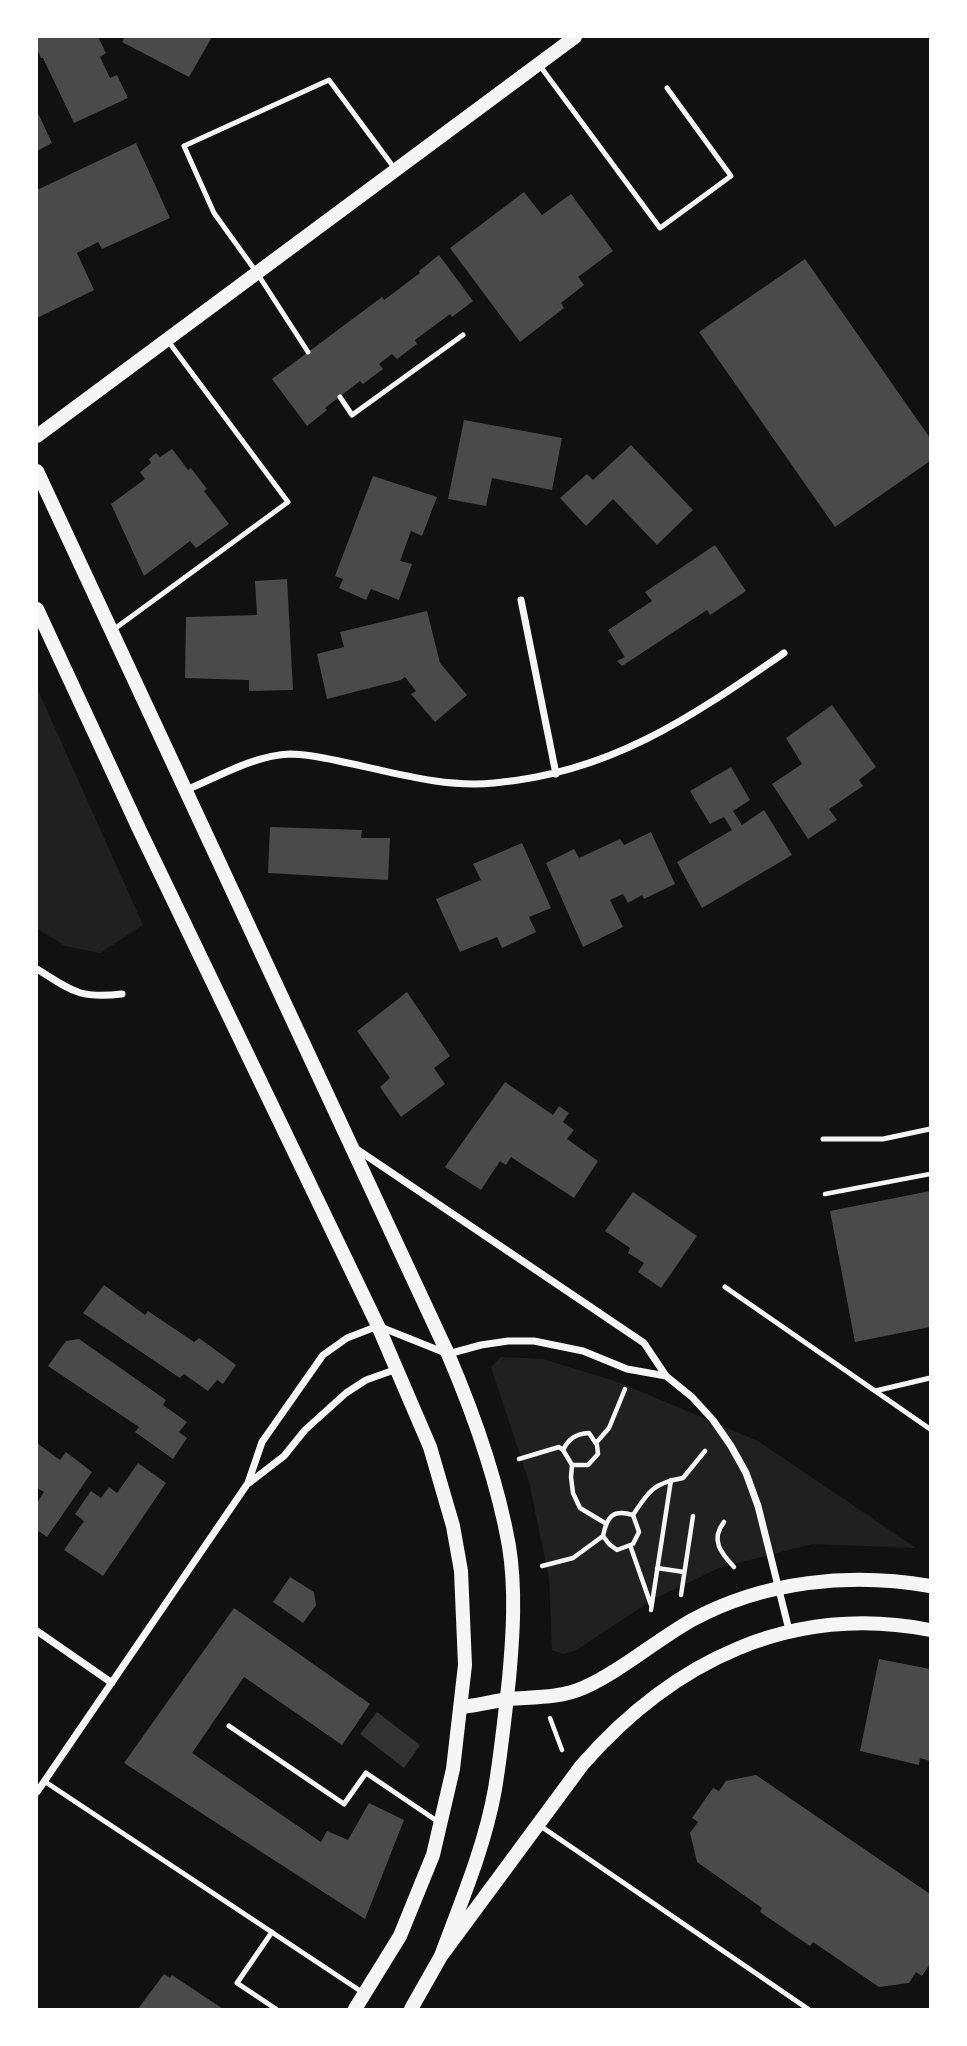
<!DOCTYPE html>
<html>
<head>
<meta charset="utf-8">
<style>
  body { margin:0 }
  #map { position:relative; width:967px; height:2046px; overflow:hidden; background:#111; font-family:Roboto,sans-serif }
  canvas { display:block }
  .frame { position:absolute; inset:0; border:38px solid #fff; pointer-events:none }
</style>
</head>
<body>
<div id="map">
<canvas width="967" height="2046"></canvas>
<div class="frame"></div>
</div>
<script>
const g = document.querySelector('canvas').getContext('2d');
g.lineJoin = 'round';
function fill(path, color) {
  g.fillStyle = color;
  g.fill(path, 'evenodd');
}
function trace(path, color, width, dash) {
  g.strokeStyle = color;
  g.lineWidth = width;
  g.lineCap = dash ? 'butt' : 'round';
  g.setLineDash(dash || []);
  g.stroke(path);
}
const green = new Path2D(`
  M37,688L143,925L100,953L65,946L37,928Z
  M501,1357L543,1359L618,1382L758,1441L916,1548L812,1544L719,1568L652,1600L575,1651L563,1654L552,1650L549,1578L529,1482L491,1367Z`);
const water = new Path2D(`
  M377,1712L420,1745L404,1768L360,1734Z`);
const building = new Path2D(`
  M37,37H98L106,53L100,57L110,78L117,75L128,98L74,123L43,58H41L37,49Z
  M125,37H212L189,77L122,42Z
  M37,111L52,143L37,151Z
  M136,143L170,218L102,249L98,242L77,253L94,290L37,318V190Z
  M524,192L542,215L571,194L613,251L578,277L584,285L561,303L564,308L520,342L450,248Z
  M439,255L473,301L452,317L450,314L415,340L417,344L397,359L392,354L379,364L383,369L363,384L360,381L325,408L327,410L307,426L272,379L382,297L384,300L420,273L419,271Z
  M805,259L930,438V461L835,527L699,332Z
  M464,420L562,438L552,490L492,478L486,506L448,499Z
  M631,445L693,510L657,545L613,499L586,526L560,498L587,474L593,480Z
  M172,449L188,470L191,468L207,489L204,491L229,524L196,548L190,541L144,576L111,504L145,479L140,472L151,463L149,459L156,453L160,457Z
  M373,476L437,497L422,536L411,531L400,561L412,564L399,600L371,589L366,600L339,588L343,579L335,576Z
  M715,545L746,591L710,615L707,610L622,666L617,661L625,657L608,630L652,601L645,592Z
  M287,579L293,690L249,691V680L185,678L186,617L257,615L255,581Z
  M427,611L440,663L467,695L435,722L411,694L416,691L405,677L401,680L327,699L317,654L344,647L340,632Z
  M832,705L876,767L859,780L863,786L829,809L837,820L808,839L772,784L802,764L786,738Z
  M731,767L750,800L733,811L742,825L764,810L792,855L702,908L677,862L732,830L724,817L710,824L690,791Z
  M270,827L362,830L361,838H390L388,880L268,873Z
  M651,832L675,884L644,899L642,895L628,903L623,894L610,900L623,927L583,947L546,863L574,849L579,858L620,839L624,845Z
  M522,843L551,908L529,917L536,932L502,948L497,937L460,952L436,899L481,880L473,864Z
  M407,992L450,1056L434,1068L445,1084L401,1117L380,1087L390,1078L357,1031Z
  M505,1082L553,1115L559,1106L569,1113L563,1122L574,1130L567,1139L598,1161L574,1198L511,1157L506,1165L500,1161L481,1190L445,1167Z
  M930,1191V1327L855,1342L830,1211Z
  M633,1192L697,1236L661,1288L638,1272L644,1263L628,1253L630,1248L605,1231Z
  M104,1285L145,1315L148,1311L194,1342L199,1338L236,1365L223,1384L217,1380L208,1391L184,1374L180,1378L83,1313Z
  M79,1339L166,1400L163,1405L187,1422L179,1432L187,1438L173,1459L135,1432L139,1427L48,1366L66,1341Z
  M37,1443L60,1460L66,1452L92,1472L47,1537L37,1530V1503L44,1492L37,1488Z
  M138,1463L166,1483L103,1576L64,1550L84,1521L75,1514L91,1491L101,1498L109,1487L117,1493Z
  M290,1577L314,1592L316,1605L303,1623L273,1602Z
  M234,1608L370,1704L342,1745L244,1677L192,1753L321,1842L327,1831L348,1840L369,1803L404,1820L365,1919L124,1763Z
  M879,1659L930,1669V1761L920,1758L919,1765L860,1751Z
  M756,1775L930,1894V1964L922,1976L916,1972L909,1983L879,1987L813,1942L810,1946L760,1912L762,1908L697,1862L690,1833L698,1822L692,1818L713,1788L719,1791L726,1781Z
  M164,1974L170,1978L172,1975L223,2009H138Z`);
const path = new Path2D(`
  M825,1194L930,1174
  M596,1443L609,1428L625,1389
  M519,1459L559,1447L563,1450
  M572,1465H588L598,1454L597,1445L589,1433C576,1434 569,1438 563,1450L572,1465L571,1477L573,1493L580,1508L605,1523
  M633,1515L639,1532L633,1544L617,1550L609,1544L603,1536C607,1516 613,1509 633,1515C648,1492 653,1483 683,1478L705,1451
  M724,1522C710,1540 721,1553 734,1567
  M630,1545L651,1605
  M542,1566L573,1558L603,1536
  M657,1568L684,1572
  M681,1595L693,1516
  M651,1610L671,1480
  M550,1718L562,1750`);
const service = new Path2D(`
  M540,66L660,228L731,176L667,88
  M308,352L257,273L214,213L184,146L329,80L395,169
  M340,397L352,415L463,335
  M113,630L288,502L168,341
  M823,1139H883L930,1129
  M725,1287L930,1429
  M875,1391L930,1378
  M229,1726L344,1804L366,1773L440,1823
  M44,1781L362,1992
  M539,1825L808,2009
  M272,1932L237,1983L276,2009`);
const minor = new Path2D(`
  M521,600L556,774
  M186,790C218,777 255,755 290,754C310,754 329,759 348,763C395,773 445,788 494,783C611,773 691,717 784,653
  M37,969C72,991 79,999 122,994
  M355,1148L644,1343L666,1376L692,1397L713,1420L731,1446L746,1473L758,1506L789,1630
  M249,1483L284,1456L305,1430L346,1393L366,1380L397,1369
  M37,1631L112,1683
  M37,1792L248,1483L262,1442L323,1355L347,1338L378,1326L448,1354L481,1345L508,1341H534L583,1351L627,1369L666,1376`);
const secondary = new Path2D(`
  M37,436L575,37
  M37,471L448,1354C475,1417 497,1479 509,1546C516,1590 513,1635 509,1679C505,1715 501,1753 495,1789C485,1846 461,1902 441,1956
  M37,609L140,831L378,1326L430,1447L453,1526L461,1571L465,1665L453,1769L433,1855L400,1936L355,2009
  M462,1707C478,1705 494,1701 509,1699C534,1697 560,1698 583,1688C621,1671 655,1641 692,1620C764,1581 850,1572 930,1586
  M411,2009L441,1956L582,1765C673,1661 791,1603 930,1630`);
fill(green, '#202020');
fill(water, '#333');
fill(building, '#4a4a4a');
trace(path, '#f5f5f5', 4.5);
trace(service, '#f5f5f5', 5);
trace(minor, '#f5f5f5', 7);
trace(secondary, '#f5f5f5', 14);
</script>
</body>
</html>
